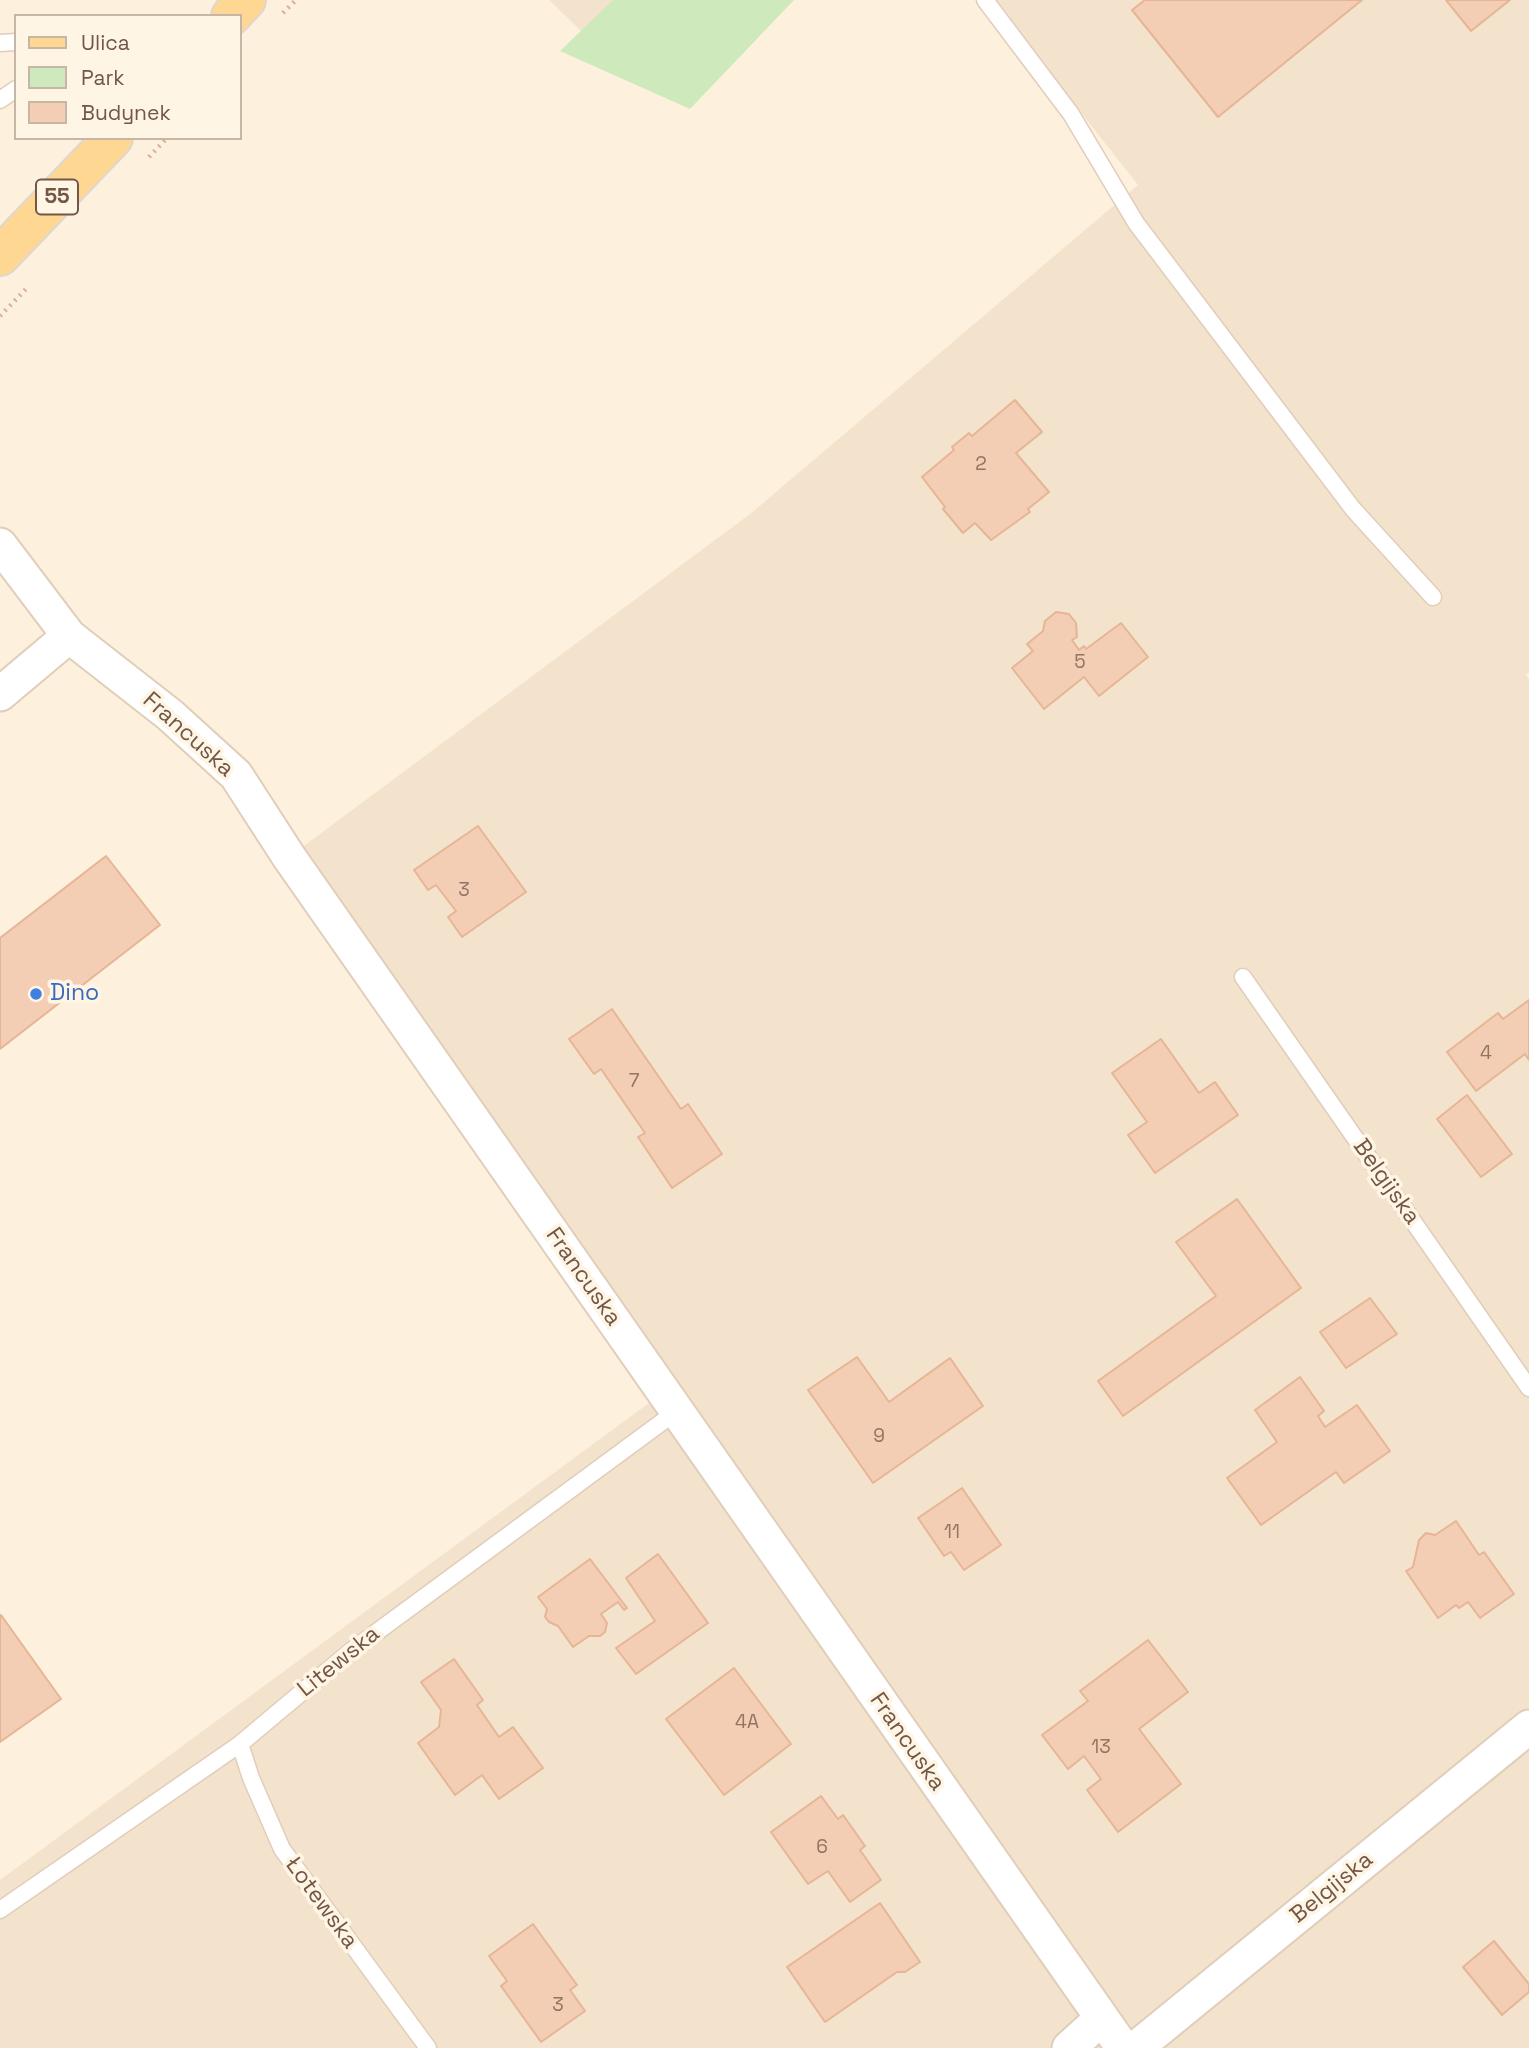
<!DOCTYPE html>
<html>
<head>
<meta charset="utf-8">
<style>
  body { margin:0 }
  #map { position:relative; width:1529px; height:2048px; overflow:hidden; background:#fdf1dd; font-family:"Space Grotesk",sans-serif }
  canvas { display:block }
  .legend { position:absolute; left:14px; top:14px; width:228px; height:126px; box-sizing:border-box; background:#fff5e4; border:2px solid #c7b5a5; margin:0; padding:9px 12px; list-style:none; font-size:21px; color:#725646 }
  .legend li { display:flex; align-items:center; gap:14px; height:35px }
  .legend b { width:35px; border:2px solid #c7b5a5 }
</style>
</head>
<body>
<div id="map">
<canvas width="1529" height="2048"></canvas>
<ul class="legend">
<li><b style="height:9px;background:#fed893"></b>Ulica</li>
<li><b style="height:19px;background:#ceeabc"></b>Park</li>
<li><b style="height:19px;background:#f3ceb4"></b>Budynek</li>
</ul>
</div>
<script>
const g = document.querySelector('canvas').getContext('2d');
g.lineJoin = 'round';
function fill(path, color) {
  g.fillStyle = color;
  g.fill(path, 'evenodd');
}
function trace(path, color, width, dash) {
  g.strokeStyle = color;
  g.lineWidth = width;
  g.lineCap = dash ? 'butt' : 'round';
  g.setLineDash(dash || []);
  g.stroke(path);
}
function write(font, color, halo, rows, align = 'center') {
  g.font = font + ' "Space Grotesk",sans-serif';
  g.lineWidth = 7;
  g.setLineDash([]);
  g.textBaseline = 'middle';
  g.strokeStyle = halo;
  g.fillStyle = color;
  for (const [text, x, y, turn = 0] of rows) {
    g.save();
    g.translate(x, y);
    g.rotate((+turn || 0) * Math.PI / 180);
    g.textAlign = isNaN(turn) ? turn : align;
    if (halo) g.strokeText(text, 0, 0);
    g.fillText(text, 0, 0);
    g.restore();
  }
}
const residential = new Path2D(`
  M549,0H653L601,50Z
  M992,0H1529V672L1526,675L1529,679V2048H0V1880L653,1400L289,857L750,514L1138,185Z`);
const green = new Path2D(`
  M613,0H794L690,109L560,51Z`);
const building = new Path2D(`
  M1145,0H1362L1218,117L1132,10Z
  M1446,0H1510L1471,31Z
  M1015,400L1042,432L1016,453L1049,492L1028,509L1030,512L991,540L975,523L963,533L943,509L945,507L922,477L954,450L952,447L969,433L972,436Z
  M1056,612L1069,614L1076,623L1077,637L1072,640L1079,650L1084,646L1086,649L1121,623L1148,657L1099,696L1084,677L1044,709L1012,668L1033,651L1027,644L1043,631L1045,621Z
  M478,826L526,892L462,937L448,917L456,911L436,885L428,890L414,870Z
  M106,856L160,925L0,1049V938Z
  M1529,1000V1060L1525,1054L1476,1091L1447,1052L1498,1013L1503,1019Z
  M612,1009L681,1109L688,1104L722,1154L672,1188L638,1137L645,1133L601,1069L594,1074L569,1039Z
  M1161,1039L1199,1093L1215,1082L1238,1115L1155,1173L1128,1135L1147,1122L1112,1073Z
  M1467,1095L1512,1154L1481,1177L1437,1119Z
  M1237,1199L1301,1288L1123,1416L1098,1381L1216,1296L1176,1242Z
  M1370,1298L1397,1334L1346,1368L1320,1332Z
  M857,1357L889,1402L950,1358L983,1406L873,1483L808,1390Z
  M1300,1377L1324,1411L1318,1416L1325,1427L1357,1405L1390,1451L1344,1483L1336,1472L1261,1525L1227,1478L1277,1442L1255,1410Z
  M962,1488L1001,1545L964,1570L951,1552L944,1556L918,1518Z
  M1456,1521L1479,1555L1484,1552L1514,1594L1480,1618L1468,1602L1459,1608L1456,1605L1438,1618L1406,1571L1413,1567L1419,1540L1426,1533L1435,1535Z
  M658,1554L708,1623L636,1674L616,1648L655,1621L626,1578Z
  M590,1559L627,1608L624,1610L618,1602L601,1614L607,1623L605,1632L600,1636H589L573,1647L558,1626L549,1622L545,1617L547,1609L538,1597Z
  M1,1615L61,1699L0,1742V1616Z
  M1148,1640L1188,1692L1139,1729L1181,1784L1118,1832L1087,1790L1101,1779L1084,1756L1068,1769L1042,1735L1088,1701L1080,1691Z
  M454,1659L483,1700L477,1705L499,1737L513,1727L543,1768L499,1799L482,1775L455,1795L418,1743L439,1727L441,1710L421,1682Z
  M734,1668L791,1744L724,1795L666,1719Z
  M821,1796L838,1819L843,1815L865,1846L860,1850L881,1880L850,1902L828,1871L808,1884L771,1832Z
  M880,1903L920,1962L905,1972H897L825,2022L787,1967Z
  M533,1924L577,1985L570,1990L585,2011L541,2042L501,1986L507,1981L489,1956Z
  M1494,1941L1529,1984V1992L1502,2015L1463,1967Z`);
const path = new Path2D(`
  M283,13L296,0
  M149,157L167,138
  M0,316L26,289`);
const service = new Path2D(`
  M985,0L1071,114L1136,223L1353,509L1433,597
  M0,43L16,42
  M0,100L16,89
  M1243,977L1529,1388
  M240,1744L251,1778L282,1849L428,2048
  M0,1910L240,1744L351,1651L677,1411`);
const minor = new Path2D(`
  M0,545L69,636L170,715L236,775L289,857L1123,2048
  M0,694L69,636
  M1069,2048L1101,2019
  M1136,2048L1529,1727`);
const primary = new Path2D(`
  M231,16L246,0
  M0,256L113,138`);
const markers = [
  [36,994,7,"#3f7fe0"]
];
const numberNames = [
  ["2",981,465],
  ["5",1080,663],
  ["3",464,891],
  ["4",1486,1054],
  ["7",634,1082],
  ["9",879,1437],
  ["11",952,1533],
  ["4A",747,1723],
  ["13",1101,1748],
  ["6",822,1848],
  ["3",558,2006]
];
const shields = [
  [57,197,42]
];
const shieldNames = [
  ["55",57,197]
];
const streetNames = [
  ["Francuska",188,735,42],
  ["Belgijska",1386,1182,55],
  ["Francuska",583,1277,55],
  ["Litewska",339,1662,-39],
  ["Francuska",907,1742,55],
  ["Belgijska",1332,1888,-39],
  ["Łotewska",321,1903,54]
];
const shopNames = [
  ["Dino",50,994]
];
fill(residential, '#f4e3cc');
fill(green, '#ceeabc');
fill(building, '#f3ceb4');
trace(building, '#e6b595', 2);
trace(service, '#e0cdba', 19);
trace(minor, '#e0cdba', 37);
trace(primary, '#ddd6d3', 42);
trace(path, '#d7b298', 4.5, [2, 5]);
trace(service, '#fff', 16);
trace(minor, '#fff', 33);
trace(primary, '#fed893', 38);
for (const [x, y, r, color] of markers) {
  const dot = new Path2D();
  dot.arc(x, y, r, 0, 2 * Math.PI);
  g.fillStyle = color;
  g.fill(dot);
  trace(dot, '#fff5e4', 2.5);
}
write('19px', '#927462', null, numberNames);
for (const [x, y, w] of shields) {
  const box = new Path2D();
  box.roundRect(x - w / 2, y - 17.5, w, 35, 5);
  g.fillStyle = '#fff5e4';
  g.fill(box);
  trace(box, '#725646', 2);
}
write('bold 21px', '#725646', null, shieldNames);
write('23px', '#725646', '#fff5e4', streetNames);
write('23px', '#366cbe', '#fff5e4', shopNames, 'left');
</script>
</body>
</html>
